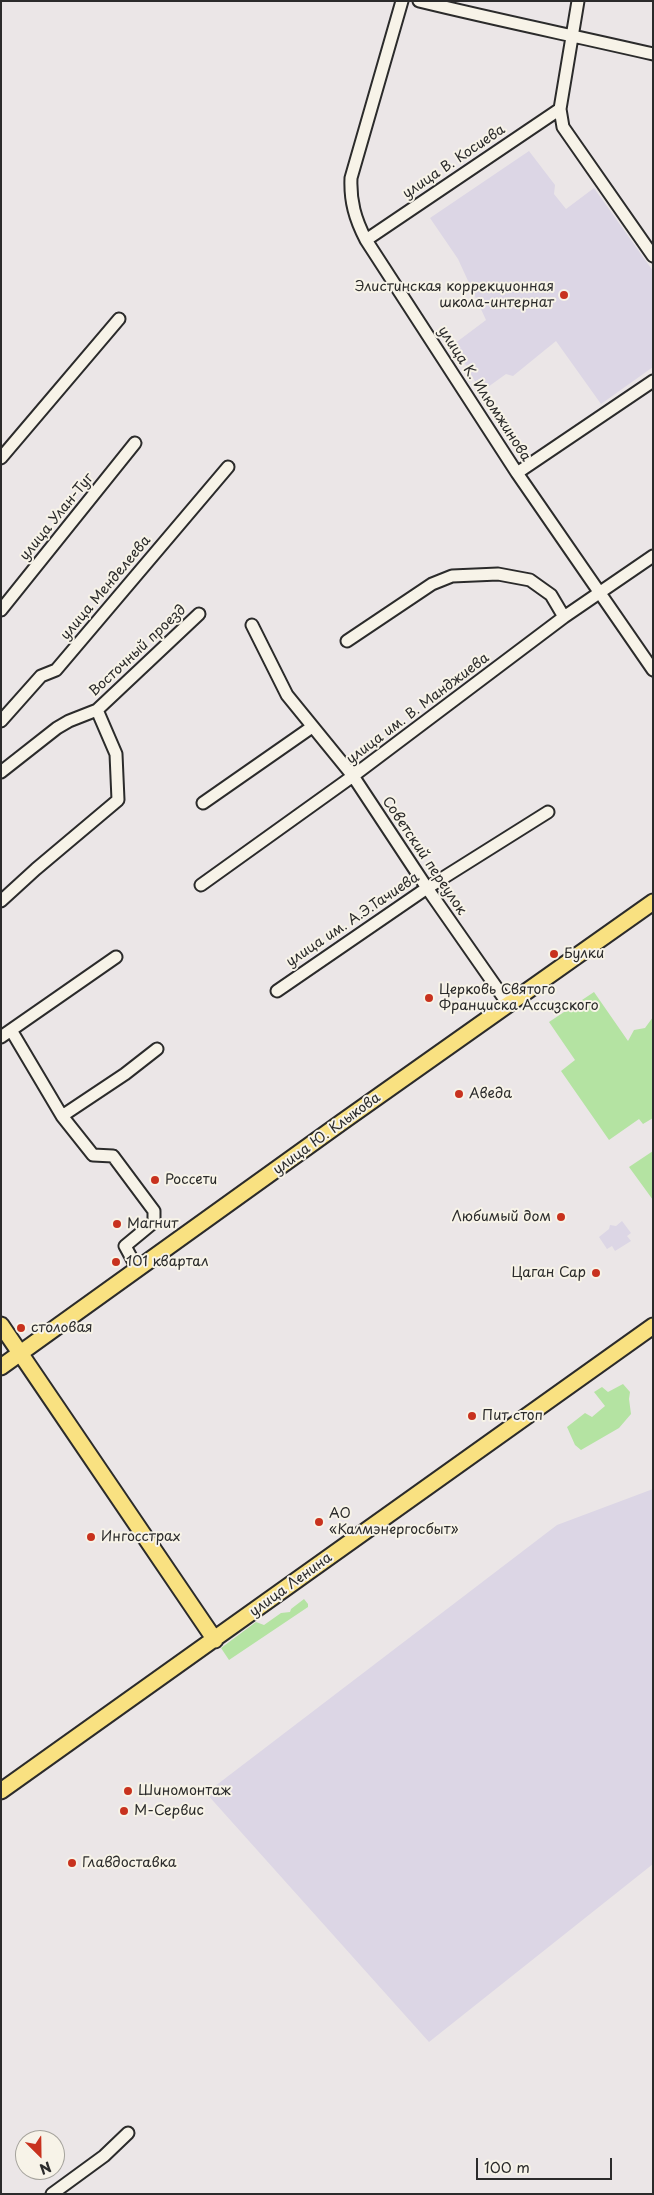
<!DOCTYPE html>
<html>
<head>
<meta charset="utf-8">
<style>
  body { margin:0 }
  #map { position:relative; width:654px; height:2195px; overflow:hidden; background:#ebe6e7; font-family:"Playpen Sans",sans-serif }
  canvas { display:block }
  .frame { position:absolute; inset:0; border:2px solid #2b2b2b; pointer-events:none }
  .north { position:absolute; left:15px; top:2130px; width:50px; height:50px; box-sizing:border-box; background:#f7f3e8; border:1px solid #a5a39c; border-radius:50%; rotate:157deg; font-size:14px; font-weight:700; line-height:20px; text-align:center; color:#2b2b2b }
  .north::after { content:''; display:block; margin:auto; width:18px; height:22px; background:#c8321e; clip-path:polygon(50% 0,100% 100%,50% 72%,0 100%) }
  .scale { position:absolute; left:476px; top:2158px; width:136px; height:22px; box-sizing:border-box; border:2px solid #2b2b2b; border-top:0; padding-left:6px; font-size:15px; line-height:18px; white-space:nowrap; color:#2b2b2b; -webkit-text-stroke:4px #f7f3e8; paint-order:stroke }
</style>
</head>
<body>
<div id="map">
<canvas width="654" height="2195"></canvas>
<div class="frame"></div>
<div class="north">N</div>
<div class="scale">100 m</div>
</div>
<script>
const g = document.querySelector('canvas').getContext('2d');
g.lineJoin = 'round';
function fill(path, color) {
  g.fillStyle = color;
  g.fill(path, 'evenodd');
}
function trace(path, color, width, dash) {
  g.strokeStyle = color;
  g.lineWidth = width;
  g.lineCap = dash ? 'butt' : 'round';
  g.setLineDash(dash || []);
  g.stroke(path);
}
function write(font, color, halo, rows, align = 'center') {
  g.font = font + ' "Playpen Sans",sans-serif';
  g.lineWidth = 4;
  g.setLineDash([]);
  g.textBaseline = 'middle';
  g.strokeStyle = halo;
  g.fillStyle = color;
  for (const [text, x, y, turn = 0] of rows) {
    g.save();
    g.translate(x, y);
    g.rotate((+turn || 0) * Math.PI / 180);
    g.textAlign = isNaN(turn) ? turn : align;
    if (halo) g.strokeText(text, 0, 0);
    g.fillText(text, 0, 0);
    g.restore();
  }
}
const built = new Path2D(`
  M529,151L555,185L554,194L566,209L594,188L653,271V367L601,404L556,341L513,376L506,374L481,392L454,344L486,320L458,259L430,218Z
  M622,1221L631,1233L627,1236L631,1241L615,1251L612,1246L607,1249L599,1237L609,1229L610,1225L616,1226Z
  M653,1489V1864L429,2042L206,1793L557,1525Z`);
const green = new Path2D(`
  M594,992L628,1041L634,1030L645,1028L653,1017V1118L643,1124L639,1119L609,1140L561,1071L575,1060L549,1022Z
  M653,1151V1200L629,1167Z
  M623,1384L630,1392L629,1399L631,1414L619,1428L581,1450L575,1445L567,1427L585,1413L592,1417L605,1406L594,1392L602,1387L608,1392Z
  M304,1599L308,1604V1607L229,1660L221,1648L256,1622L264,1625L281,1613L290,1612L291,1609Z`);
const minor = new Path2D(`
  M402,1L351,178C350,201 355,219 366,240L517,473L653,670
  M419,1C497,20 575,36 653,54
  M578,1L560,109L563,127L653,256
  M366,240L560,109
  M1,458L119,319
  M517,473L653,381
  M1,610L135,443
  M252,625L287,695L353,776L427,888L508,1004
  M347,641L432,584L452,576L498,574L530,580L551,595L564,617
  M1,721L41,676L56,670L228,467
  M1,772L57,728L69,721L97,710L199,614
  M203,803L312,727
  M201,885L353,776L564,617L653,556
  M1,901L36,869L118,800L116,754L97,710
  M277,991L427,888L548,812
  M11,1030L62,1116L93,1155L113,1156L154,1211V1222L125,1246L138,1270
  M1,1037L116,957
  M62,1116L125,1074L157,1049
  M52,2194L104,2156L128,2133`);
const major = new Path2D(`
  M1,1325L215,1640
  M1,1367L342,1122L653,902
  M1,1791L653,1326`);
const markers = [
  [564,295,5,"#c8321e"],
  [554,954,5,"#c8321e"],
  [429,998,5,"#c8321e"],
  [459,1094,5,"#c8321e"],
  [155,1180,5,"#c8321e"],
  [561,1217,5,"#c8321e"],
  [117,1224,5,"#c8321e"],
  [116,1262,5,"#c8321e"],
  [596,1273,5,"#c8321e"],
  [21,1328,5,"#c8321e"],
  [472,1416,5,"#c8321e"],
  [319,1522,5,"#c8321e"],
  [91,1537,5,"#c8321e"],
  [128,1791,5,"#c8321e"],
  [124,1811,5,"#c8321e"],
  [72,1863,5,"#c8321e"]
];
const streetNames = [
  ["улица В. Косиева",454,162,-34],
  ["улица К. Илюмжинова",484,394,57],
  ["улица Улан-Туг",57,517,-51],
  ["улица Менделеева",106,588,-50],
  ["Восточный проезд",138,651,-43],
  ["улица им. В. Манджиева",418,709,-37],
  ["Советский переулок",424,856,56],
  ["улица им. А.Э.Тачиева",353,920,-34],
  ["улица Ю. Клыкова",327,1134,-36],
  ["улица Ленина",291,1585,-36]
];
const poiNames = [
  ["Элистинская коррекционная",554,287,"right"],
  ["школа-интернат",554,303,"right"],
  ["Булки",564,954],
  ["Церковь Святого",439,990],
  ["Франциска Ассизского",439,1006],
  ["Аведа",469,1094],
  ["Россети",165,1180],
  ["Любимый дом",551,1217,"right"],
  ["Магнит",127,1224],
  ["101 квартал",126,1262],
  ["Цаган Сар",586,1273,"right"],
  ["столовая",31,1328],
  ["Пит стоп",482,1416],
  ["АО",329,1514],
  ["«Калмэнергосбыт»",329,1530],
  ["Ингосстрах",101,1537],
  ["Шиномонтаж",138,1791],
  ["М-Сервис",134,1811],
  ["Главдоставка",82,1863]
];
fill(built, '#dcd6e5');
fill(green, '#b4e3a2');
trace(minor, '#2b2b2b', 15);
trace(major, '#2b2b2b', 19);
trace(minor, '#f7f3e8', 11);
trace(major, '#f9e181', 15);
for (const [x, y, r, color] of markers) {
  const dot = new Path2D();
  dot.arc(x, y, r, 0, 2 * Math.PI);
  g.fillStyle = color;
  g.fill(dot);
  trace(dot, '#f7f3e8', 2);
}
write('14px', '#2b2b2b', '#f7f3e8', streetNames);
write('14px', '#2b2b2b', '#f7f3e8', poiNames, 'left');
</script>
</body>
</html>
